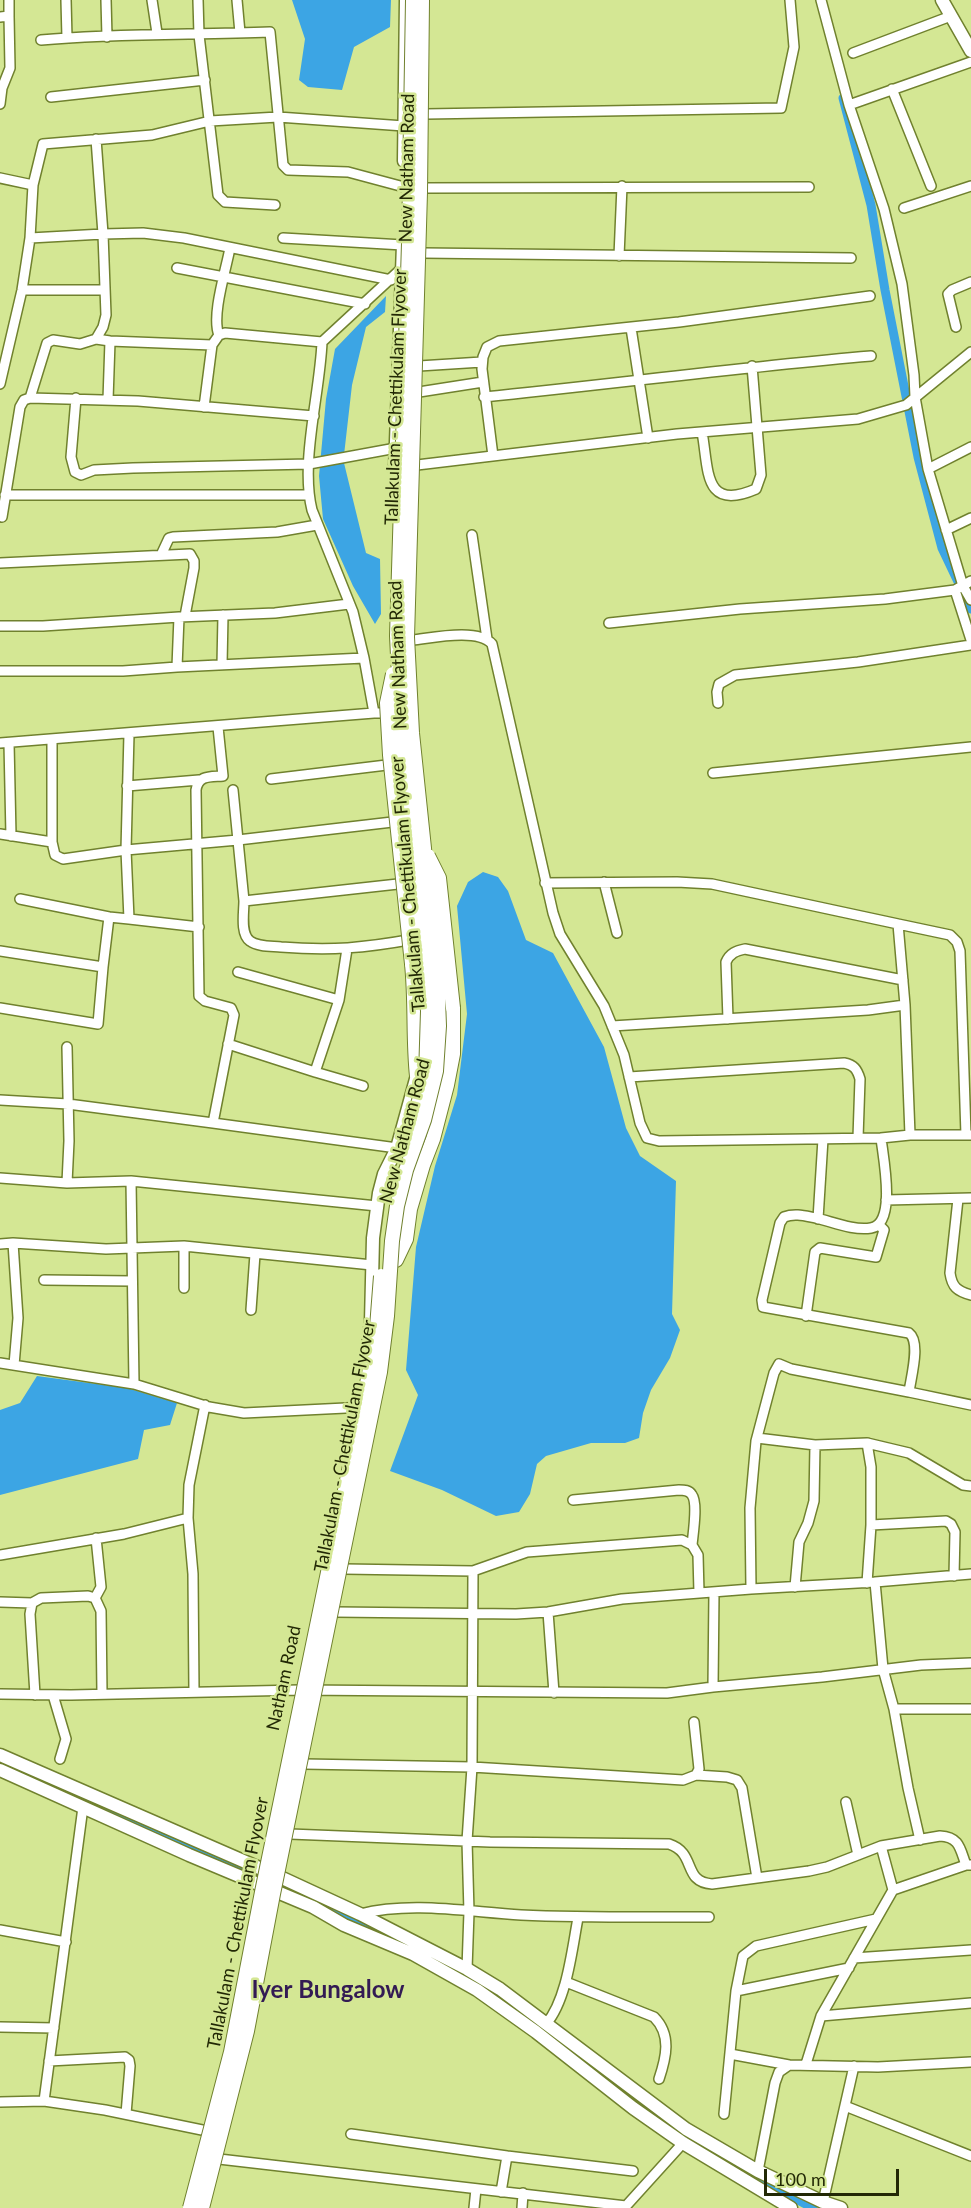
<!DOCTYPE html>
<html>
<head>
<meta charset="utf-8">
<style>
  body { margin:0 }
  #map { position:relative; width:971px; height:2208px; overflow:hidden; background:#d4e794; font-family:Lato,sans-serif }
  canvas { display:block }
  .scale { position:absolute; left:764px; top:2169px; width:135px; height:27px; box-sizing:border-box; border:3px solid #222805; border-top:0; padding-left:8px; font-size:18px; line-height:21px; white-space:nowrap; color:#222805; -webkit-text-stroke:4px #d4e794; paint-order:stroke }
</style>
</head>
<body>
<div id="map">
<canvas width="971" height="2208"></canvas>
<div class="scale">100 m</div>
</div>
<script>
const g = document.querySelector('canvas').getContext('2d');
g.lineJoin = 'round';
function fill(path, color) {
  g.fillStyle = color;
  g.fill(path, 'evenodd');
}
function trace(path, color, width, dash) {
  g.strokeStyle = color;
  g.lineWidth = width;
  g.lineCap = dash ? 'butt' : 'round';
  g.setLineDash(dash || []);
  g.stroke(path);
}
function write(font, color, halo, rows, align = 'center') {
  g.font = font + ' Lato,sans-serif';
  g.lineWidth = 5;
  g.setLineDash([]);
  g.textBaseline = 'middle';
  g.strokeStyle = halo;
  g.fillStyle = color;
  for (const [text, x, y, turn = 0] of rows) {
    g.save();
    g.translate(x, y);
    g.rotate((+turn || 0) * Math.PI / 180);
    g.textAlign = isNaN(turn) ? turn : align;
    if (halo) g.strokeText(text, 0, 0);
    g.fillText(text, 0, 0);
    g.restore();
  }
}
const water = new Path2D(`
  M292,0H391L390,27L354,47L342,90L308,87L299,80L305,39Z
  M386,296L385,312L366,327L352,385L344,455V463L366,553L380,559L381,614L375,624L353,586L323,519L319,476L326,399L335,349Z
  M483,872L498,877L508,891L526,940L553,953L604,1047L626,1128L640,1156L676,1181L672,1314L680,1330L670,1358L651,1390L643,1413L639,1438L625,1443H591L546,1456L537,1464L530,1494L519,1512L496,1516L442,1490L390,1471L418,1395L406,1370L416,1247L435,1166L457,1095L467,1014L457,906L468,882Z
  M37,1376L127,1388L177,1403L170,1425L144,1430L138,1459L0,1495V1410L20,1403Z`);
const canal = new Path2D(`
  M843,98L871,205L885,290L918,457L942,548L971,609
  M109,1809L186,1845L248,1870L254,1875
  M291,1890L396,1939
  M546,2030L673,2130L710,2153
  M725,2161L813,2208`);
const minor = new Path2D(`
  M66,0L67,38
  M106,0L107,37
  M152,0L157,33
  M198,0L199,35L218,195L225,202L275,205
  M237,0L240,33
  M821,0L849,105L884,209L902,284L914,375L915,397L928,469L963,586L971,600
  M9,16V0
  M0,17L9,16L10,68L2,88L0,104
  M41,40C117,33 194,35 270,32L283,165L288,170L348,172L404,187
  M853,53L951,16
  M892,89L931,186
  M51,97L205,80
  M849,105L971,62
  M426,114L781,108L794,47L790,0
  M96,139L103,234L143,233L184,238L391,280
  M0,178L33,185L30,238L103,234L106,315L103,327L96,339L110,341L212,345L219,335L225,333L322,342
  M33,185L43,144L152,135L210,121L278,117L404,126
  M425,188L809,187
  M904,208L971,186
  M283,238L403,245
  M423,253L851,258
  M619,256L622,186
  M177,268L365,304
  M22,290H105
  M956,327L948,294L952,290L971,282
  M631,328L648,438
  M219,335C211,316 226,270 230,248
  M419,366L482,362
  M0,384L22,290L30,238
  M419,392L483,382
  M484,397C613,384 742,367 871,356
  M30,398L138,401L314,416
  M76,398L71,457L75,472L81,475L94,470L133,468L309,464L396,448
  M108,400L110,341
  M204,407L212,345
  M702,432C709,470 703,512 756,489L761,475L752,366
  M493,456L482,369L483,357L487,347L499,341L679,322L870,296
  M417,465L677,434L858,419L906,405L971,352
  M928,469L971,447
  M5,495H308
  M2,517L20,407L24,400L30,398L47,343L53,340L80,344L96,339
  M946,530L971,518
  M472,535L487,639
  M162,553L169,538L173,537L277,532L317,525
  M0,563L190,554L194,561V568L185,616
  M955,590L971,640
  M349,604L275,613L179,617L177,667L364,658L374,713H391
  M609,623L740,609L885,599L955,590L971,581
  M0,626H43L179,617
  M364,658L353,612L312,510C300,462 320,393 322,342L401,269
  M222,665L223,615
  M0,671H123L177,667
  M718,703L717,692L719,684L735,675L858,662L971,645
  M218,727L223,776C210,777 198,775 196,790L199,996L205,1001L231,1008L234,1015L213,1123L397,1148
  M52,740V842
  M0,743L374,713
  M9,743L11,836
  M713,773L971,747
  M271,779L395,764
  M127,786L199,780
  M233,790L244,901L407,883
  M0,834L52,842L55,855L63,859L126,850L238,840L401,821
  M604,882L617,933
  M545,883L677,882L712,884L898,924L905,1005L910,1135L881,1138
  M20,899L109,917
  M244,901C244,912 240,934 250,941C258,947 272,946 281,947C332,951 364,948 414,939
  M129,919L199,927
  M898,924L950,935L957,942L960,951L966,1135
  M0,951L103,967L109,917L129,919L126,850L129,734
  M339,1000L347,949
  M0,1008L98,1024L103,967
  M728,1019L726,962C730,953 736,951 745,949L903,980
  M612,1026L868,1010L905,1005
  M228,1044L315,1072L339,1000L238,972
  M67,1047L69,1141L67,1183
  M315,1072L363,1086
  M629,1077L844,1063C854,1065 857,1069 860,1079L858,1138
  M0,1100L68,1104L213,1123
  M910,1135H971
  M0,1178L67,1183L131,1181L134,1384L209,1407L244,1413L366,1407
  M131,1181L377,1206
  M958,1199L950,1273C952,1287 957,1291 971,1295
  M886,1200L971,1198
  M818,1219L823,1139
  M13,1243L18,1318L14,1365
  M0,1244L13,1243L106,1249L184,1246L372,1265
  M44,1280L132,1281
  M184,1288V1246
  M251,1310L255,1254
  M806,1316L815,1252L820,1248L876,1257L884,1230L879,1225
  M0,1363L134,1384
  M909,1392L971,1405
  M757,1438L815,1445L867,1443L871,1467V1525L946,1521L951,1524L955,1532L954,1576
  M867,1443L909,1453L963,1485L971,1486
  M573,1500L679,1490C684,1490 689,1490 692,1495C698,1503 693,1534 692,1545
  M0,1555L124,1534L188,1518
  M344,1569L473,1571
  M875,1582L883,1669L894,1709L908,1788L920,1840
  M867,1583L871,1525
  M795,1587L799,1542L808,1523L814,1501L815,1445
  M751,1589L875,1582L971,1574
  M95,1598L101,1587L96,1538
  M0,1602L32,1603
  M335,1612L516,1614L548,1612L622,1599L751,1589L750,1508L756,1441L774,1373L779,1364L791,1369L909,1392C911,1377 921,1342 909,1333L763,1307L762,1300L780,1223L784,1217C795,1213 805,1216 816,1218C833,1222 854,1231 871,1228C897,1224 883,1157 881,1138L659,1141L647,1138L640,1123L624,1055L604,1006L560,934L553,913L492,644C478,628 432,638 413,640
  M548,1612L554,1693
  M713,1687L822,1677L921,1665L971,1663
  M194,1692L193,1574L188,1518L189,1485L205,1405
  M0,1694L71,1695L300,1690L667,1693L713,1687L714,1592
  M35,1695L30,1614L32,1603L41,1598L88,1596L95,1598L101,1611L102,1694
  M53,1695L66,1739L60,1759
  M894,1709H971
  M304,1764L472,1767L683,1780L696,1775L699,1769L694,1722
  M696,1775L727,1777L737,1780L742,1788L757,1878
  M846,1802L858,1855
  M290,1834L490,1842L669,1844C697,1853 682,1882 712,1884L809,1871L827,1867L881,1846L940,1836C960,1837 960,1849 966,1865H971
  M881,1846L893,1890L821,2016L971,2003
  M893,1890L966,1865
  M360,1914C412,1901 468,1912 521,1915C584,1918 646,1917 709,1917
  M0,1930L66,1942
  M854,1958L971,1950
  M467,1969L469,1912L467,1841L472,1767L473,1571L527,1552L682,1540L692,1545L698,1555L699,1593
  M566,1982L654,2017C672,2035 666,2058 659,2079
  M736,1991L849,1968
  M546,2024C567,2000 572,1949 578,1918
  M0,2027L54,2028
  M730,2054L789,2065
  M49,2061L125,2057L129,2060L130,2066L126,2114
  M806,2064L821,2016
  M44,2101L105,2110L207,2131
  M0,2102L44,2101L83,1807
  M845,2106L971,2156
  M724,2114L736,1991L743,1956L756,1946L876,1919
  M351,2134L507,2156
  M219,2159L626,2206L683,2143
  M758,2171L775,2083L779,2072L789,2065L878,2067L971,2062
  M501,2192L507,2156L633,2171
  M823,2202L854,2066
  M474,2208L476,2189
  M522,2208L523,2193`);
const major = new Path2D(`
  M942,0L971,51
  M404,161L406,0
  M395,470L403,244
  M442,1065L445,1025
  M405,1203L416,1156
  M367,1355L371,1322L373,1238L379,1193L384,1174L397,1148L419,1068
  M0,1755L280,1877L360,1914L467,1969L500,1989L686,2129L758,2171L823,2202L841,2208
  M0,1770L189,1855L313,1907L344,1925L413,1954L477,1990L536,2032L633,2108L683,2143L791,2208`);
const highway = new Path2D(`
  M412,964C416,1002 413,1039 417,1076
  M396,1260L406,1239L410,1209L423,1165L433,1139L447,1085L453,1054V1008`);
const highwayBridge = new Path2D(`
  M393,674L387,703L390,755L412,964
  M428,856L439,878L453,1008
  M408,1140L426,1076L428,1011L404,775L397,636L409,243L413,0
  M190,2208L231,2052L262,1892L376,1340L381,1276
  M202,2208L247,2031L273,1894L380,1372L387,1316L392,1241L397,1206L406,1170L424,1120L436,1071L439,1026L437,973L412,733L407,637L420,192L422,0`);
const streetNames = [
  ["New Natham Road",407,168,-89],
  ["Tallakulam - Chettikulam Flyover",396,397,-88],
  ["New Natham Road",398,655,-92],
  ["Tallakulam - Chettikulam Flyover",408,884,-95],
  ["New Natham Road",405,1131,-75],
  ["Tallakulam - Chettikulam Flyover",345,1446,-79],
  ["Natham Road",284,1678,-78],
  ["Tallakulam - Chettikulam Flyover",238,1923,-79]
];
const districtNames = [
  ["Iyer Bungalow",328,1990]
];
fill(water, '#3ca5e4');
trace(canal, '#3ca5e4', 9);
trace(minor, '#70812e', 12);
trace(major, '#70812e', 15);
trace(highway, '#70812e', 16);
trace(minor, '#fff', 9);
trace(major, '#fff', 12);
trace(highway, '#fff', 14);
trace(highwayBridge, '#70812e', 16, []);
trace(highwayBridge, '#fff', 14);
write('18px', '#222805', '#d4e794', streetNames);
write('bold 24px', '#331b54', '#d4e794', districtNames);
</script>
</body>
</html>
